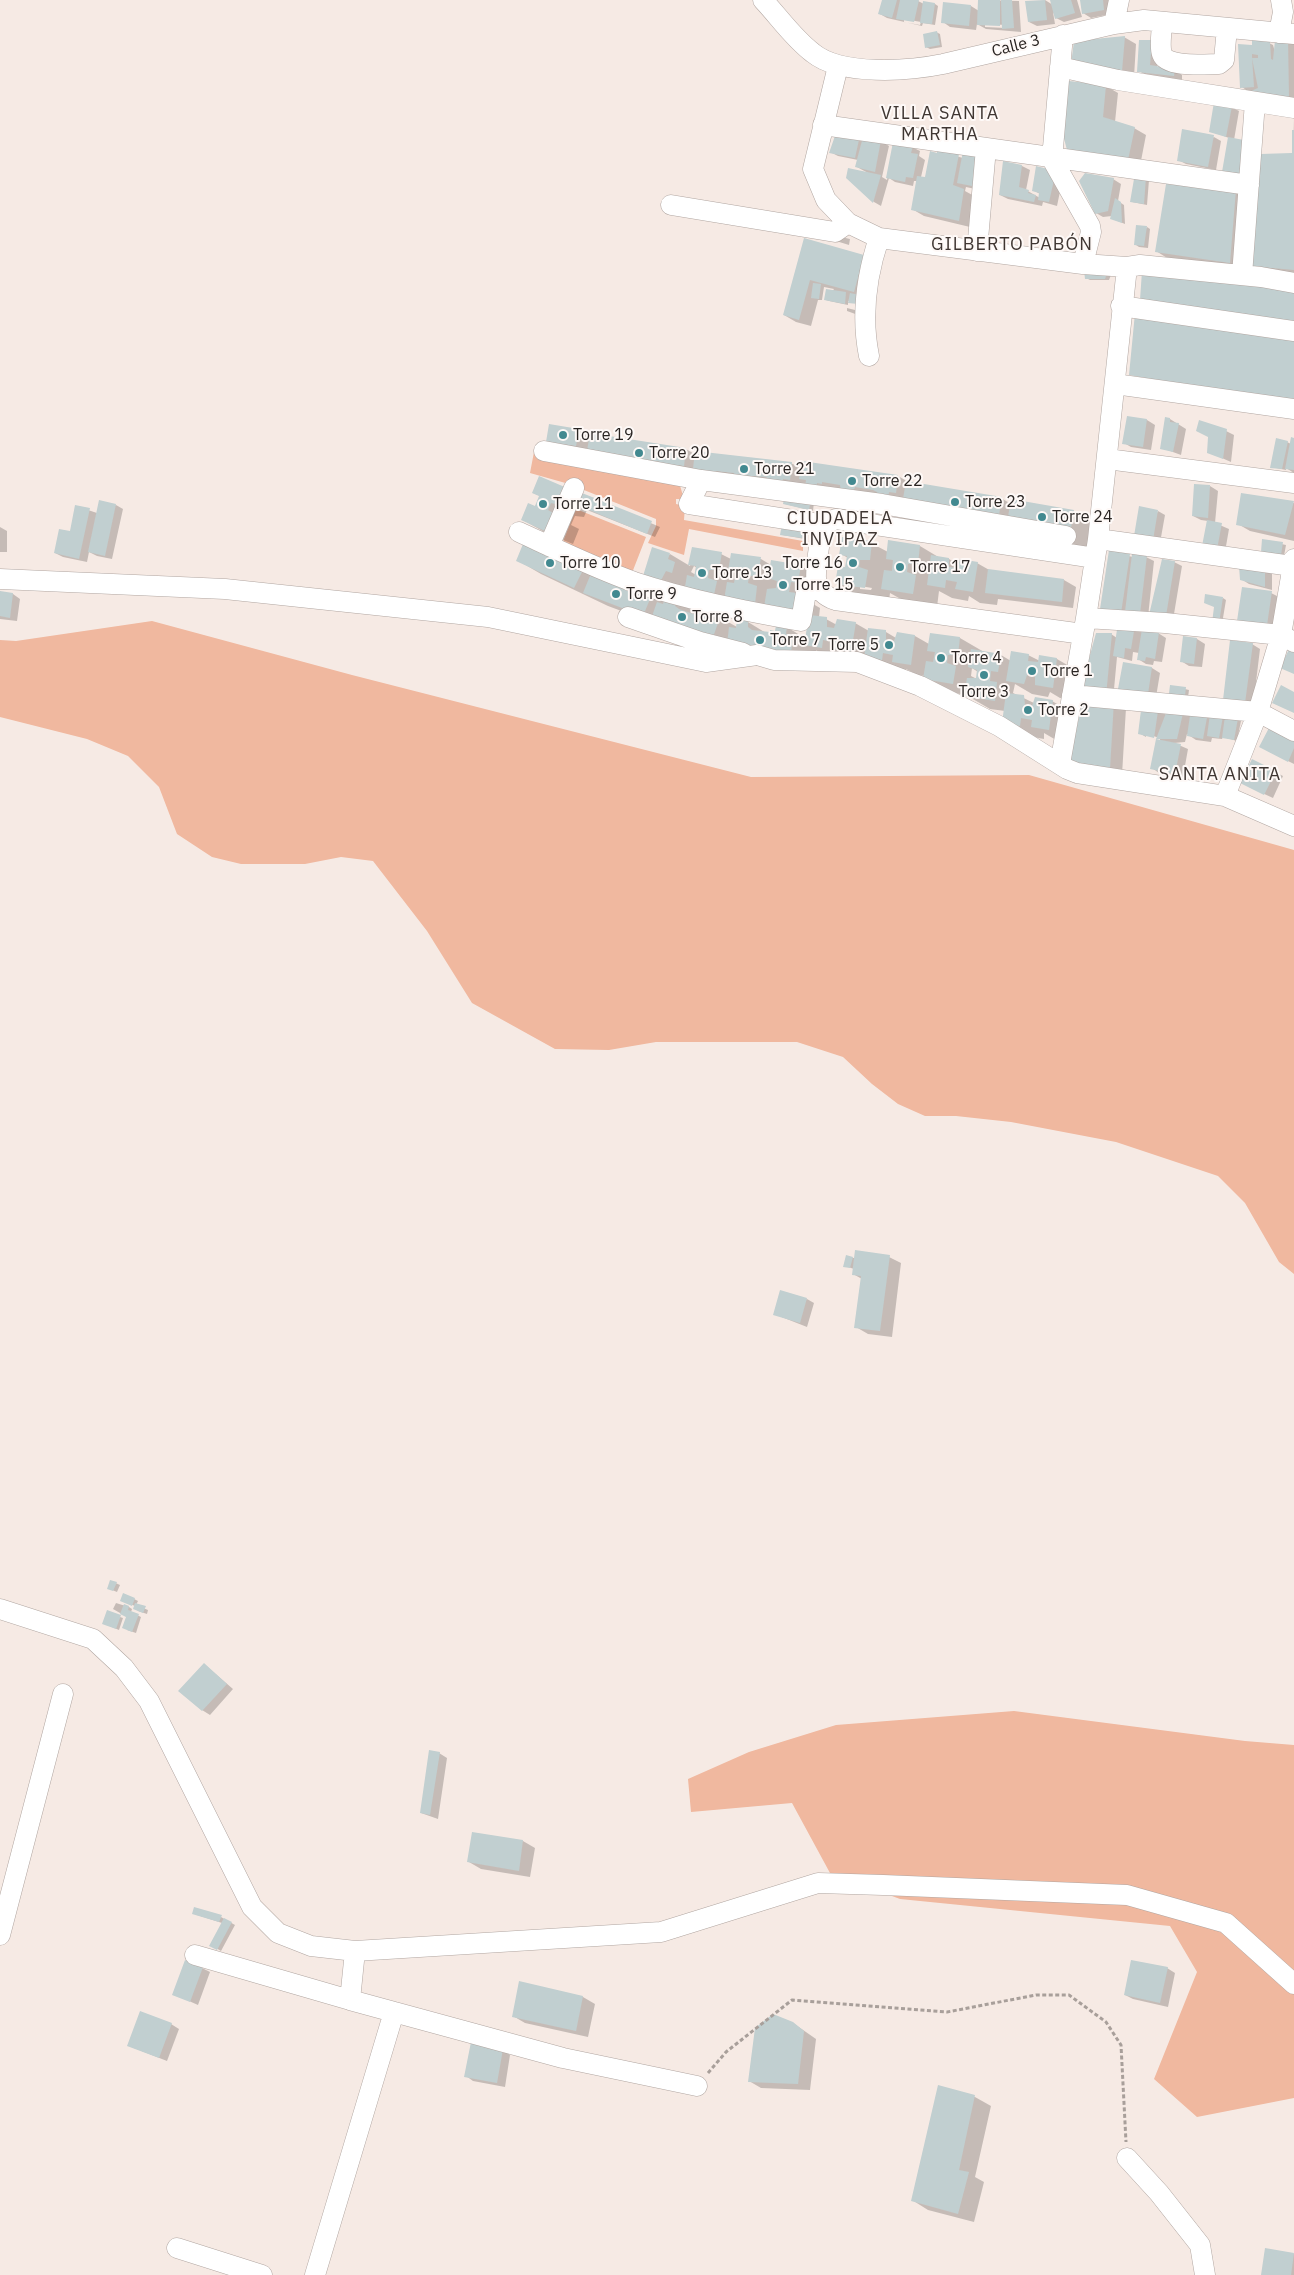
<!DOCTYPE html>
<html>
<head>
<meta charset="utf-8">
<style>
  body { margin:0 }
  canvas { display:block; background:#f6eae4 }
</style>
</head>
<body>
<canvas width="1294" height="2275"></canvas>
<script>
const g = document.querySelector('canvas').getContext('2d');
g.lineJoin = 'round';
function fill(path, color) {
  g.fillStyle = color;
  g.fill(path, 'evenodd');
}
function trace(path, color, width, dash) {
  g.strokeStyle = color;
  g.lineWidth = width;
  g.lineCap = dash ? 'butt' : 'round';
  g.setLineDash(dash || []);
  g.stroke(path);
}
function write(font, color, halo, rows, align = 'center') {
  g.font = font + ' "IBM Plex Sans",sans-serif';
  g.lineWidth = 4;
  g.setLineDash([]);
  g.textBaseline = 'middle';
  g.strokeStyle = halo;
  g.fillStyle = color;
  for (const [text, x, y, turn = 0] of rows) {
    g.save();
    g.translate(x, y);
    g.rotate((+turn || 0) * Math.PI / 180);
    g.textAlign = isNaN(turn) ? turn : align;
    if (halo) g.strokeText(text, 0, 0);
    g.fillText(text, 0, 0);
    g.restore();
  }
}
const green = new Path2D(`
  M534,452L678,479L684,499H676V504L685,506L684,520L803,541V551L689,529L684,555L648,543L656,526V519L569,484L530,473Z
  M576,509L646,537L630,578L560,549Z
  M152,621L352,675L751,777L1029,775L1294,850V1274L1279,1262L1245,1203L1218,1176L1116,1142L1011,1122L956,1116H925L898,1104L872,1084L843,1057L797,1042H656L609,1050L555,1049L472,1003L427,931L373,861L341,857L305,864H241L212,857L177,834L159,787L128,756L87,739L0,717V640L16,641Z
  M1014,1711L1245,1741L1294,1745V2098L1197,2117L1154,2079L1197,1972L1170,1926L900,1899L830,1873L792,1803L691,1812L688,1779L749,1752L836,1725Z`);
const shadow = new Path2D(`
  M883,0H916L924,4H935L938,6L935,25L923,23L922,26L887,18L880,14ZM904,19L921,22L920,25L904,22Z
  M979,0L1019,1L1021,32L986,29L977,24L976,30L950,27L943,22L971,6L979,11ZM985,24L1006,25V28L985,27Z
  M1045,0L1053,5L1051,0H1077L1082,17L1064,22L1056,18L1053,12L1055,24L1037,26L1029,22Z
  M1081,0H1109L1111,14L1091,18L1083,13Z
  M936,32L940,34L942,47L930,49L926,47Z
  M1124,37L1136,44L1134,77L1085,70Z
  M1140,41L1159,46L1157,67L1175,70L1182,75V80L1146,75L1139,71Z
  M1288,41L1294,44V102L1249,92L1242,87L1251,46L1269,43L1273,45L1275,52Z
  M1106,86L1118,93L1115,122L1134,128L1146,135L1140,166L1081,156Z
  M1231,107L1239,111L1234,140L1211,131Z
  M1294,119V275L1251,265L1293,154Z
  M837,134L881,141L889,146L882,177L887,180L894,143L912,147L920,151L919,156L925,160L921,177L926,178L938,151L963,158L984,191L966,187L965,191L976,197L970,227L924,216L912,209L918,181H914L913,186L895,182L889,178L881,206L874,202L848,177L868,173L857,167L858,160L838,156L830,152Z
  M1214,137L1221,141L1216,170L1186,164L1178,160Z
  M1004,162L1022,166L1030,170L1026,190L1040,198V194L1033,190L1063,177L1057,206L1043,202L1042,206L1008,199L1000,195Z
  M1113,179L1121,184L1118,201L1124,205L1125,224L1115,220L1112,216L1103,217L1096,213Z
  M1135,180H1149L1147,205L1132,202Z
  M1235,190L1251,199L1246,271L1172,261L1156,251Z
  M1147,227L1150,229L1148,248L1139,247L1136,245Z
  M837,236L850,239L849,245L836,241Z
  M805,240L863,257L861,305L848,301V305L829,301L826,300L834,289L824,287L822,300H818L811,326L796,322L784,315Z
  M1111,275L1109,280H1090L1086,278Z
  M847,308L859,311L858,315L847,311Z
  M1128,417L1147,420L1155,425L1151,450L1131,447L1124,443Z
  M1170,419L1186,429L1181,455L1162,448Z
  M578,430L590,437L686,449L696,455L791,463L802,469L898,476L910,483L1001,498L1011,504L1074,511L1098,525L1087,548L1077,546L1056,534L814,502L813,511L785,504L787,494L553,450Z
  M1226,431L1234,435L1231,462L1208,452Z
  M1294,439V473L1286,468V470L1271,467L1287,442L1291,444Z
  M1210,486L1218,491L1215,523L1229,529L1225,552L1204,545L1208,521L1201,520L1193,516Z
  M533,493L583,494L660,527L655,537L587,510L584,517L575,516L571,525L579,529L573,544L546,533L523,520L535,507L540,496Z
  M1242,494L1294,503V541L1250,531L1238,524Z
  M116,505L123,509L112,559L97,556L89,552L87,562L63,557L55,553L71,532L76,506L97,513Z
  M1158,511L1165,515L1160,543L1143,540Z
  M0,527L7,531V552H0Z
  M806,530L805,539L782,535Z
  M1263,540L1286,545L1284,556L1266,553Z
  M871,543L888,552L920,546L940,558L949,559L959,565L977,563L991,571L1064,580L1076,587L1073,608L998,599L997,605L980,603L969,596L968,601L952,598L939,591L937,607L906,602L890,593L889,601L860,597L837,583L846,568L848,558L841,554ZM860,586L872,588L871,590L860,589Z
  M524,546L676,601L702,616L714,614L737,627L738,621L748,622L766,633L776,632L787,627L806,639L809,623L645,575L670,554L690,566L693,548L721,554L731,559L732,554L761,559L771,565L801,566L824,579L815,594L813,604L820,608L819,617L826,619L837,625L855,623L869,631L886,632L896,638L915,636L929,644L960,638L984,652L1001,655L1011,661L1028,655L1040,661V656L1057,659L1081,673L1077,701L1060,698L1050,692L1048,697L1032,694L1015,684L1013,693L1034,703L1052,701L1076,715L1056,740L1044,733V739L1027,736L1003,722L1005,711L990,709L966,695L948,692L925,678V676L918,675L906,669L905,673L830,658L816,650L814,666L667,628L608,606L541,574L517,560ZM694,566L697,568L696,575L691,572ZM972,668L978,672L977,679L971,676Z
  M1110,552L1133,557H1146L1154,561L1148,617L1109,613Z
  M1174,562L1182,566L1173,620L1158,619Z
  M1241,568L1272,572V590L1249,584L1241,579Z
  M0,592L13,594L20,599L17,621L0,619Z
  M1271,593L1279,597L1274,629L1246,625Z
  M1223,598L1226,600L1222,624H1217L1215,607Z
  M1119,624L1158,633L1166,638L1162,662L1154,661L1153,665L1146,664L1138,659L1139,653L1133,652L1132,661L1117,657L1113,700L1088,699L1111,634L1117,638Z
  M1184,638L1197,639L1205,644L1202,667L1189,666L1181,661Z
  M1252,644L1260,649L1253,707L1224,699Z
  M1124,664L1152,668L1160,673L1156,697L1128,693Z
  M1172,686L1189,690L1187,705Z
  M1143,703L1166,710L1165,715L1169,709L1237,719L1241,721L1237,741L1223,737L1222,739L1212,738L1211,742L1196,740L1187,734L1185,742L1174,743L1188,749L1183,777L1159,773L1152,768L1157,740L1147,737L1160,741V738L1146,734V737L1139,733Z
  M1083,705L1126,708L1122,775L1079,773Z
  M1294,740V764L1268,751Z
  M1252,760L1283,776L1273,798L1249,787Z
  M889,1257L901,1263L892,1337L868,1334L856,1327L862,1279L853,1274L854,1269L845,1266L852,1258Z
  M807,1299L814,1303L807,1327L774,1314Z
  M111,1581L120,1585L117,1592L112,1590Z
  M134,1599L138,1601L136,1605L148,1610L147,1614L138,1611L135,1606L125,1602Z
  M116,1603L129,1607L132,1609L131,1612L141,1617L136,1633L127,1630V1617L113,1609Z
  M120,1617L123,1618L119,1630L107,1625Z
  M204,1664L233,1689L210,1715L202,1710Z
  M439,1753L447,1758L438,1819L421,1813Z
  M474,1833L523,1841L535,1848L530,1877L481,1869L469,1862Z
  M197,1915L221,1917L235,1925L221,1951L211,1945L222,1923Z
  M202,1968L210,1972L198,2005L173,1994Z
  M1167,1968L1175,1973L1168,2007L1133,1999L1125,1995Z
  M520,1983L583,1997L595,2004L588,2037L525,2023L513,2016Z
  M793,2023L816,2039L810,2090L761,2088L749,2081Z
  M171,2024L179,2029L167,2061L129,2046Z
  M503,2050L510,2055L505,2087L473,2081L466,2076Z
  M939,2086L975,2097L991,2106L975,2177L984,2182L974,2222L928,2210L912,2200Z
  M1266,2250L1294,2254V2275H1262Z`);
const building = new Path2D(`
  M882,0H897L892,18L878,14Z
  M900,0H919L914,22L896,19Z
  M978,0H1000V26L977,25Z
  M1001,0H1012L1014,28L1002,29Z
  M1045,0L1047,20L1028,22L1025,1Z
  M1050,0H1071L1075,13L1055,19Z
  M1080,0H1103L1104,10L1082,14Z
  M923,1L935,3L932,24L920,23Z
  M943,2L971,5L969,26L941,23Z
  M937,31L940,45L925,48L923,34Z
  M1125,36L1122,71L1071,64L1074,41Z
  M1139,40H1152L1150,65L1175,69L1174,76L1137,72Z
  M1252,40L1270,42L1271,59L1273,60L1275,40H1288L1289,97L1251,91L1258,88L1252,58H1258V55L1252,54V57L1254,87L1240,88L1238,44L1252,45Z
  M1069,81L1106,85L1103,117L1135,127L1128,160L1067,150L1061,127Z
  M1214,102L1232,106L1226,137L1209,132Z
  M1182,129L1214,135L1208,167L1177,161Z
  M1292,130H1294V270L1250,266L1260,154L1292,153Z
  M836,133L860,135L855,158L829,153Z
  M863,137L881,140L875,172L855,167Z
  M1228,137L1249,141L1243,175L1222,172Z
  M893,142L913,146L911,153L918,154L913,178L906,177L905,182L886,178Z
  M937,149L959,154L953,185L964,189L959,221L911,210L917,176L925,177L930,151L937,153Z
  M963,151L983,155L977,187L957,183Z
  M1003,161L1022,165L1019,187L1029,190L1028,193L1036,195L1034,202L999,195Z
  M1036,166L1056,171L1049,202L1038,200L1039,193L1032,191Z
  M848,168L881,175L873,203L846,178Z
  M1085,173L1114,178L1108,211L1095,214L1079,181Z
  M1146,176L1144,204L1130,202L1134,179Z
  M1166,184L1236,189L1230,263L1155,252Z
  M1115,198L1121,202L1122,223L1110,219Z
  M1136,225L1147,226L1144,246L1134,245Z
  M804,238L864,255L854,292L810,280L799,320L783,315Z
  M1084,270L1108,271L1105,279H1085Z
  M1142,271L1294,287V326L1140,300Z
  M813,283L821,284L819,299L811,298Z
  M826,289L846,292L845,304L824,300Z
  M850,293L859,295L858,304L848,303Z
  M1135,313L1294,340V405L1129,375Z
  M1127,416L1147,419L1143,447L1122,444Z
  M1165,417L1170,418V422L1179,423L1173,452L1160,449Z
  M1199,420L1227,429L1223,459L1207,453L1208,437L1196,431Z
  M549,424L579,429L576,446L546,442Z
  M590,433L686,448L684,466L677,465L676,473L660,462L587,451Z
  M1291,437L1294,438V470L1285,469Z
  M1276,438L1288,441L1282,469L1270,468Z
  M695,451L792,462L790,480L783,479V487L766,479L767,477L734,475V473L716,471V473L693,469Z
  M802,461L898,475L896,493L889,492L888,500L876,498L877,492L873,490L855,487L852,495L841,493L840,485L822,482V484L817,483L816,490L805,488L806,480L799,479Z
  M539,476L567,488L560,505L551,503L548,510L556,515L545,531L521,520L528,503L535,506L539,496L532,493Z
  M906,481L1002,497L999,515L903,499Z
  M1194,484L1210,485L1208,518L1192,516Z
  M582,493L652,521L647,534L577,505Z
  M1241,493L1294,501L1285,535L1236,525Z
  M785,494L811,499L809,510L783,504Z
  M1011,499L1074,510L1071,528L1008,517Z
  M99,500L116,504L105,556L88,552Z
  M75,505L90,508L79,559L54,553L59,529L70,531Z
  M1139,506L1158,510L1153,540L1134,536Z
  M1207,520L1222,523L1217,549L1202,546Z
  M782,524L803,527L802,538L780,535Z
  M842,537L872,541L870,560H860L859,567L868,570L865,588L835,584L838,566L845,567L847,556L839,555Z
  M1262,539L1283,542L1281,555L1261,552Z
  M888,540L920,545L918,564H908L907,572L916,575L913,594L881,589L884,570L892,571L893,560L886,559Z
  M523,544L579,562L576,569L582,572L574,588L516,561Z
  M652,547L670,553L668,559L675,562L672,573L666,571L660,582L643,576Z
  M692,547L722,552L719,570H709L708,578L717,581L713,599L684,593L687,575L694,577L696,566L688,565Z
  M1109,550L1130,554L1121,613L1100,609Z
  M731,553L761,557L758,576H749L748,583L757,586L755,604L724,600L727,582L734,583L736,572L728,571Z
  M1132,554L1147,555L1140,614L1125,612Z
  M931,555L949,558V567L957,568L960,559L978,562L973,592L955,589L957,582L946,580L945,588L927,585Z
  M1162,559L1175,561L1166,616L1149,615Z
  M771,560L801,565L798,583L791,582L789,592L797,593L794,611L764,607L767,589L776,588L777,581L768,578Z
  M1239,566H1265V587L1240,580Z
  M988,569L1064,579L1062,602L985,593Z
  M599,570L646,589L644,596L650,599L643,616L583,593L590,576L596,578Z
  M1242,587L1272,591L1267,625L1237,621Z
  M0,591L13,593L10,618L0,616Z
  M1205,594L1223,597L1219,623H1212L1214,607L1204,603Z
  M666,596L677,600L675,606L679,609L696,615V613L701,615L703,609L714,613L711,620L718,623L712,640L651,619L657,602L663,604Z
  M809,615L827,617V627L834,628L837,619L856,622L851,652L833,649L834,642L823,640L822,648L804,645Z
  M737,619L748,621V627L752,630L770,632V630L775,631L776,625L787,626L786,634L793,635L791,653L727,645L729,627L736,628Z
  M1118,623L1135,625L1131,649L1125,648L1124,658L1113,656Z
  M868,628L886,630V640L894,641L897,632L915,635L911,665L892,662L893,655L883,653L882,660L864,658Z
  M1142,629L1159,632L1155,659L1146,657L1145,661L1137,660Z
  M930,633L960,637L958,655H948L947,663L956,666L953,684L923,679L926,661L933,662L935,652L927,651Z
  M1096,633H1112L1106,696L1079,695Z
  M1183,636L1197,638L1194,664L1180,662Z
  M1230,640L1253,643L1245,703L1223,700Z
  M1290,647L1294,649V674L1280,668Z
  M971,649L1001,654L998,672L991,671L990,681L997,682L995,701L964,696L967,678H976L977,670L968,667Z
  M1011,651L1029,654L1028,661L1038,662L1039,655L1057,658L1053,688L1035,685V676L1027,675L1024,684L1006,681Z
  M1123,662L1152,667L1148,694L1118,689Z
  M1170,685L1186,687L1184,704L1168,702Z
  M1281,685L1294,692V713L1272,703Z
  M1006,693L1024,695L1025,705L1032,706L1035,697L1053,700L1049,730L1031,727L1032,720L1021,718L1020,726L1002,723Z
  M1114,700L1110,769L1069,762L1082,704Z
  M1142,702L1159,704L1154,738L1138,734Z
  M1168,708L1184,709L1177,739H1156L1181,744L1175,774L1150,769L1156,739Z
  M1191,709L1208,712L1203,739L1187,736Z
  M1210,714L1223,716L1219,738L1207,736Z
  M1225,716L1238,718L1234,740L1222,738Z
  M1270,726L1294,738V748L1288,762L1259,747Z
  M1252,759L1276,771L1264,795L1240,783Z
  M855,1250L890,1255L880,1331L854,1328L861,1276L852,1275Z
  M846,1255L853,1257L850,1268L843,1267Z
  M780,1290L807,1298L800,1323L773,1315Z
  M110,1580L117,1582L113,1591L107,1589Z
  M123,1593L135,1598L132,1606L120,1601Z
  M135,1603L146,1606L143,1613L133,1609Z
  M124,1604L129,1606L128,1610L139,1614L132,1632L122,1628L126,1617L120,1614Z
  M107,1610L121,1615L116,1629L102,1624Z
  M204,1663L227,1684L202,1711L178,1691Z
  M429,1750L440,1752L430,1815L420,1813Z
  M472,1832L523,1840L519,1871L467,1862Z
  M194,1907L222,1915L219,1922L192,1914Z
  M224,1918L232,1922L217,1950L209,1946Z
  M185,1960L203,1967L190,2002L172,1995Z
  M1131,1960L1168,1967L1160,2003L1124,1995Z
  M519,1981L583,1996L576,2031L512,2017Z
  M140,2011L172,2023L159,2058L127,2046Z
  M773,2014L793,2022L804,2031L798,2084L748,2082L755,2028Z
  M471,2042L503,2049L497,2083L464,2077Z
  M938,2085L975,2095L959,2170L969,2172L958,2214L911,2201Z
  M1265,2248L1294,2253L1291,2275H1261Z`);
const path = new Path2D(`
  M708,2073L726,2052L792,2000L947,2012L1036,1995H1069L1106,2022L1121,2045L1126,2142`);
const minor = new Path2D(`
  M763,0C779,17 794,39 813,53C841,76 909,71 943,64L1114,24L1144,20L1294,34
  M1162,22C1162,32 1159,46 1162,54C1167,68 1206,64 1219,64L1224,60L1227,28
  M1114,24L1119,0
  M1279,33L1283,12L1281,0
  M1063,35L1052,159L1090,226L1091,232L1083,264
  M838,66L813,169L826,200L848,223L879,238L1083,264L1127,267L1140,265L1261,277L1294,283
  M1060,67L1118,80L1294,108
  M823,125L1249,185
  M671,205L835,232L848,223
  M977,251L986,148
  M1242,275L1255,102
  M1121,306L1294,331
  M869,356C861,316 866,277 879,238
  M1115,384L1294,409
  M544,451L701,480
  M1107,459L1294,483
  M689,504L701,480L882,504L1066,536
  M689,504L825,525
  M519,532C556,549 595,568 634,582C688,600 745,611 801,621L807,587L823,592
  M1098,539L1292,566
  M549,546L574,488
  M0,579L225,589L488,617L706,662L757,655L774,660L857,662L920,686L999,726L1067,769L1077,773L1225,796L1294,826
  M628,617L700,642L743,653
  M1086,618L1165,623L1281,635L1294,642
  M1083,634L835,600C827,597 820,592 817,584C814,576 820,532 825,525C828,522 832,521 836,519L1095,558
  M1072,695L1258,712L1294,731
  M1060,764L1086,618L1098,539L1127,267
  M1225,796L1258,712L1281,635L1294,559
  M0,1609L93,1639L124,1668L149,1701L252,1907L278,1933L311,1946L355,1951L661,1932L818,1883L883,1885L1127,1895L1226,1923L1294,1984
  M0,1935L63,1694
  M195,1955L350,2000
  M394,2012L563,2058L697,2086
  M1127,2158L1159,2193L1200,2245L1205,2275
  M177,2248L262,2275
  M315,2275L394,2012L350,2000L355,1951`);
const markers = [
  [563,435,5,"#428990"],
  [639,453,5,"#428990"],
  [744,469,5,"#428990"],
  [852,481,5,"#428990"],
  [955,502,5,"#428990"],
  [543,504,5,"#428990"],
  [1042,517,5,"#428990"],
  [550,563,5,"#428990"],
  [853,563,5,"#428990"],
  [900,567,5,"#428990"],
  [702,573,5,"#428990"],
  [783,585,5,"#428990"],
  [616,594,5,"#428990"],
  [682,617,5,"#428990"],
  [760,640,5,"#428990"],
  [889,645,5,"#428990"],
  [941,658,5,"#428990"],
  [1032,671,5,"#428990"],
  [984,675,5,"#428990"],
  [1028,710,5,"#428990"]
];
const streetNames = [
  ["Calle 3",1016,46,-14]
];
const poiNames = [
  ["Torre 19",573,435],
  ["Torre 20",649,453],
  ["Torre 21",754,469],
  ["Torre 22",862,481],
  ["Torre 23",965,502],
  ["Torre 11",553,504],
  ["Torre 24",1052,517],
  ["Torre 10",560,563],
  ["Torre 16",843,563,"right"],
  ["Torre 17",910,567],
  ["Torre 13",712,573],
  ["Torre 15",793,585],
  ["Torre 9",626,594],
  ["Torre 8",692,617],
  ["Torre 7",770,640],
  ["Torre 5",879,645,"right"],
  ["Torre 4",951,658],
  ["Torre 1",1042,671],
  ["Torre 3",984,692,"center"],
  ["Torre 2",1038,710]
];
const neighbourhoodNames = [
  ["VILLA SANTA",940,114],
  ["MARTHA",940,135],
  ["GILBERTO PABÓN",1012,245],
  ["CIUDADELA",840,519],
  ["INVIPAZ",840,540],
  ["SANTA ANITA",1220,775]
];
fill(green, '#f0b89f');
fill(shadow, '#0003');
fill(building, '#c1cfd0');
trace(minor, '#b1a6a1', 21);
trace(path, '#a89f9a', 3, [4, 2.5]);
trace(minor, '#fff', 20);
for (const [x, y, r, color] of markers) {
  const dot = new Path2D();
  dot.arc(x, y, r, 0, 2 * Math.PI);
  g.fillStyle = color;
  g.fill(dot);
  trace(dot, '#fef9f7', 2);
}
write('16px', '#292422', '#fef9f7', streetNames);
write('16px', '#292422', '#fef9f7', poiNames, 'left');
g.letterSpacing = '1px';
write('18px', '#3f3632', '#fef9f7', neighbourhoodNames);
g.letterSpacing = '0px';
</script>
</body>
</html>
